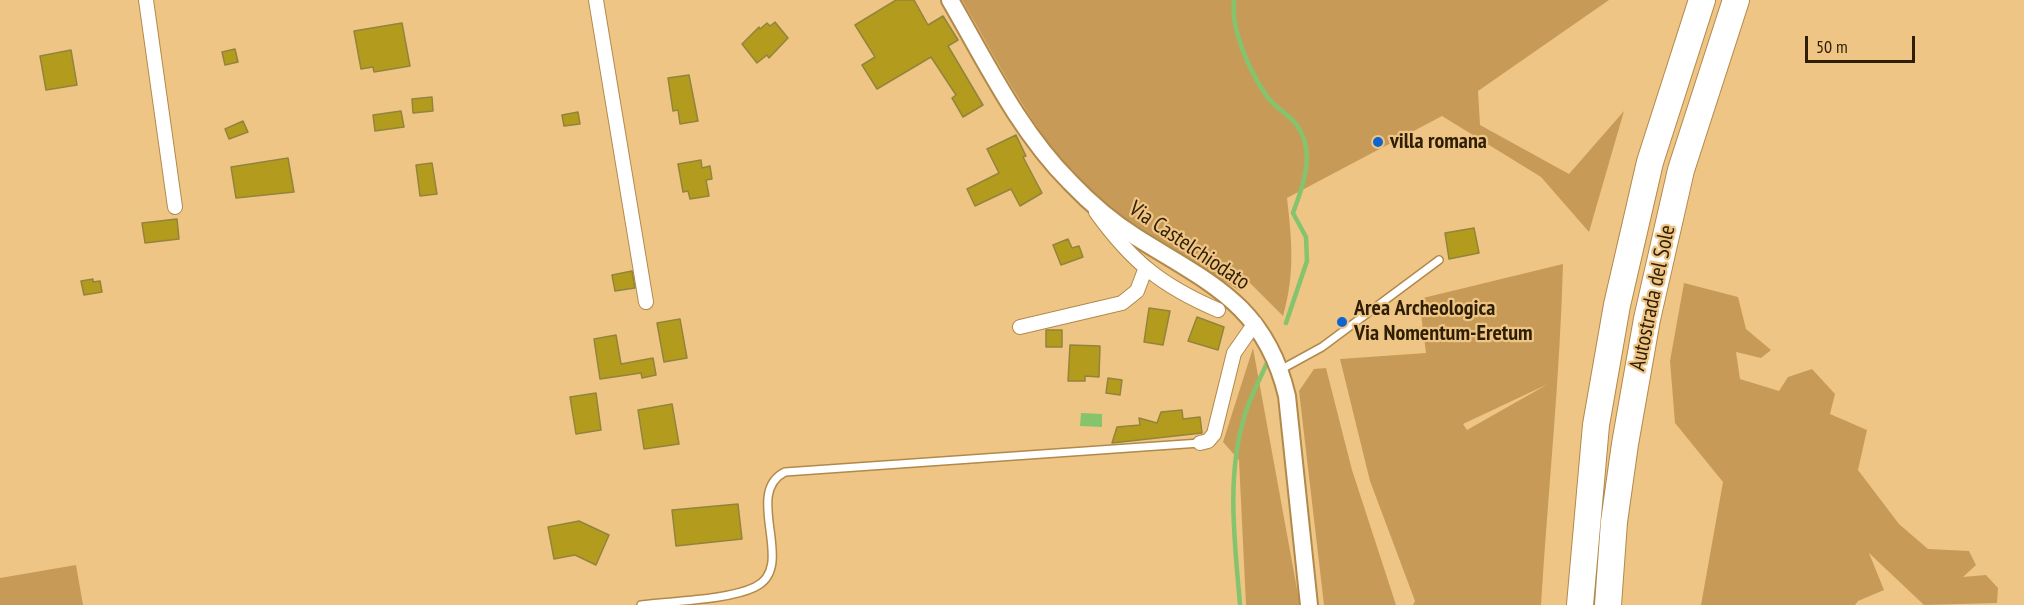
<!DOCTYPE html>
<html>
<head>
<meta charset="utf-8">
<style>
  body { margin:0 }
  #map { position:relative; width:2024px; height:605px; overflow:hidden; background:#efc585; font-family:"PT Sans Narrow",sans-serif }
  canvas { display:block }
  .scale { position:absolute; left:1805px; top:36px; width:110px; height:27px; box-sizing:border-box; border:3px solid #2e1e04; border-top:0; padding-left:8px; font-size:18px; line-height:21px; white-space:nowrap; color:#2e1e04; -webkit-text-stroke:4px #efc585; paint-order:stroke }
</style>
</head>
<body>
<div id="map">
<canvas width="2024" height="605"></canvas>
<div class="scale">50 m</div>
</div>
<script>
const g = document.querySelector('canvas').getContext('2d');
g.lineJoin = 'round';
function fill(path, color) {
  g.fillStyle = color;
  g.fill(path, 'evenodd');
}
function trace(path, color, width, dash) {
  g.strokeStyle = color;
  g.lineWidth = width;
  g.lineCap = dash ? 'butt' : 'round';
  g.setLineDash(dash || []);
  g.stroke(path);
}
function write(font, color, halo, rows, align = 'center') {
  g.font = font + ' "PT Sans Narrow",sans-serif';
  g.lineWidth = 4.5;
  g.setLineDash([]);
  g.textBaseline = 'middle';
  g.strokeStyle = halo;
  g.fillStyle = color;
  for (const [text, x, y, turn = 0] of rows) {
    g.save();
    g.translate(x, y);
    g.rotate((+turn || 0) * Math.PI / 180);
    g.textAlign = isNaN(turn) ? turn : align;
    if (halo) g.strokeText(text, 0, 0);
    g.fillText(text, 0, 0);
    g.restore();
  }
}
const green = new Path2D(`
  M962,0H1609L1478,91L1480,125L1569,174L1624,111L1589,232L1541,177L1442,116L1287,198C1292,241 1295,274 1283,316L1250,283L1240,291C1201,267 1160,245 1123,219C1050,167 1006,76 962,0Z
  M1563,264C1560,378 1548,491 1541,605H1413L1415,601L1370,481L1340,359L1426,353L1419,299ZM1548,384L1467,430L1463,424Z
  M1684,283L1738,297L1746,329L1771,350L1761,358L1736,352L1740,379L1779,391L1788,377L1812,369L1835,394L1830,414L1867,430L1858,470L1899,524L1928,549L1969,551L1976,565L1963,577L1986,575L1998,588L1997,603L1924,605L1869,553L1884,590L1858,601L1855,605H1701L1723,482L1675,423L1670,361Z
  M1253,348L1299,600V605H1246L1239,460L1223,442Z
  M1326,368L1352,470L1396,605H1324L1299,391L1314,369Z
  M76,565L83,605H0V578Z`);
const water = new Path2D(`
  M1081,413L1102,414V427L1080,426Z`);
const stream = new Path2D(`
  M1234,0C1230,28 1250,72 1266,95C1275,109 1294,116 1301,132C1314,157 1302,189 1293,213L1306,237L1307,261L1286,323
  M1240,605C1235,544 1226,478 1244,418C1249,399 1259,381 1267,363`);
const building = new Path2D(`
  M896,0H914L928,25L943,16L958,40L948,46L983,105L963,117L952,98L956,95L931,57L877,89L862,65L875,57L855,25Z
  M775,22L788,38L769,58L767,55L757,63L742,44L759,27L760,29L767,23L770,26Z
  M402,23L410,66L374,72L373,67L361,69L354,31Z
  M235,49L238,62L225,65L222,52Z
  M71,50L77,85L46,90L40,56Z
  M689,75L698,121L680,124L678,110L673,111L668,78Z
  M432,97L433,111L413,113L412,99Z
  M401,111L404,127L375,131L373,115Z
  M578,112L580,124L564,126L562,115Z
  M243,121L248,132L229,139L225,129Z
  M1016,135L1026,156L1023,157L1042,193L1020,206L1011,189L975,206L967,189L999,173L987,149Z
  M288,158L294,192L236,198L231,167Z
  M701,160L702,168L710,166L712,179L706,180L709,196L690,199L688,191L683,192L678,164Z
  M432,163L437,194L420,196L416,165Z
  M177,219L179,239L145,243L142,223Z
  M1474,228L1479,253L1449,259L1445,233Z
  M1068,239L1072,248L1079,246L1083,257L1061,265L1053,245Z
  M632,271L635,288L615,291L612,275Z
  M93,279V282L100,281L102,292L84,295L81,281Z
  M1149,308L1170,311L1163,345L1144,342Z
  M1197,317L1224,327L1218,350L1188,341Z
  M680,319L687,358L664,362L657,323Z
  M1046,330H1062V347H1046Z
  M616,335L621,364L653,358L656,375L642,378L641,373L600,379L594,339Z
  M1070,345L1100,346L1099,377L1085,376V381H1068Z
  M1108,378L1122,380L1120,395L1106,393Z
  M596,393L601,430L576,434L570,397Z
  M672,404L679,444L644,449L638,410Z
  M1182,410L1183,419L1200,417L1202,433L1112,443L1117,427L1140,425L1139,418L1157,423L1161,412Z
  M738,504L742,539L676,546L672,510Z
  M579,521L609,535L596,565L575,555L554,559L548,527Z`);
const service = new Path2D(`
  M1280,370L1322,347L1439,260
  M641,605C671,601 729,600 755,587C798,567 742,493 785,472L1200,443`);
const minor = new Path2D(`
  M146,0L175,207
  M596,0L646,302
  M1096,212C1132,262 1162,286 1218,310
  M1020,327L1122,303L1137,291L1145,270
  M1200,443L1208,441L1214,434L1234,353L1255,323`);
const tertiary = new Path2D(`
  M950,0C986,62 1019,131 1070,182C1090,203 1112,222 1136,237C1209,283 1265,304 1287,396L1309,605`);
const motorway = new Path2D(`
  M1580,605L1596,425L1617,305L1650,162L1702,0
  M1608,605L1614,522L1625,444L1647,319L1681,170L1736,0`);
const markers = [
  [1378,142,6,"#0f65ce"],
  [1342,322,6,"#0f65ce"]
];
const poiNames = [
  ["villa romana",1390,142],
  ["Area Archeologica",1354,309],
  ["Via Nomentum-Eretum",1354,334]
];
const streetNames = [
  ["Via Castelchiodato",1189,246,34],
  ["Autostrada del Sole",1653,298,-78]
];
fill(green, '#c79b57');
fill(water, '#85c46d');
trace(stream, '#85c46d', 4.5);
fill(building, '#b39b1e');
trace(building, '#93843c', 1.5);
trace(service, '#b1894b', 10);
trace(minor, '#b1894b', 16);
trace(tertiary, '#b1894b', 20);
trace(motorway, '#b1894b', 28);
trace(service, '#fff', 7);
trace(minor, '#fff', 14);
trace(tertiary, '#fff', 16);
trace(motorway, '#fff', 26);
for (const [x, y, r, color] of markers) {
  const dot = new Path2D();
  dot.arc(x, y, r, 0, 2 * Math.PI);
  g.fillStyle = color;
  g.fill(dot);
  trace(dot, '#efc585', 2);
}
write('bold 22px', '#2e1e04', '#efc585', poiNames, 'left');
write('22px', '#2e1e04', '#efc585', streetNames);
</script>
</body>
</html>
